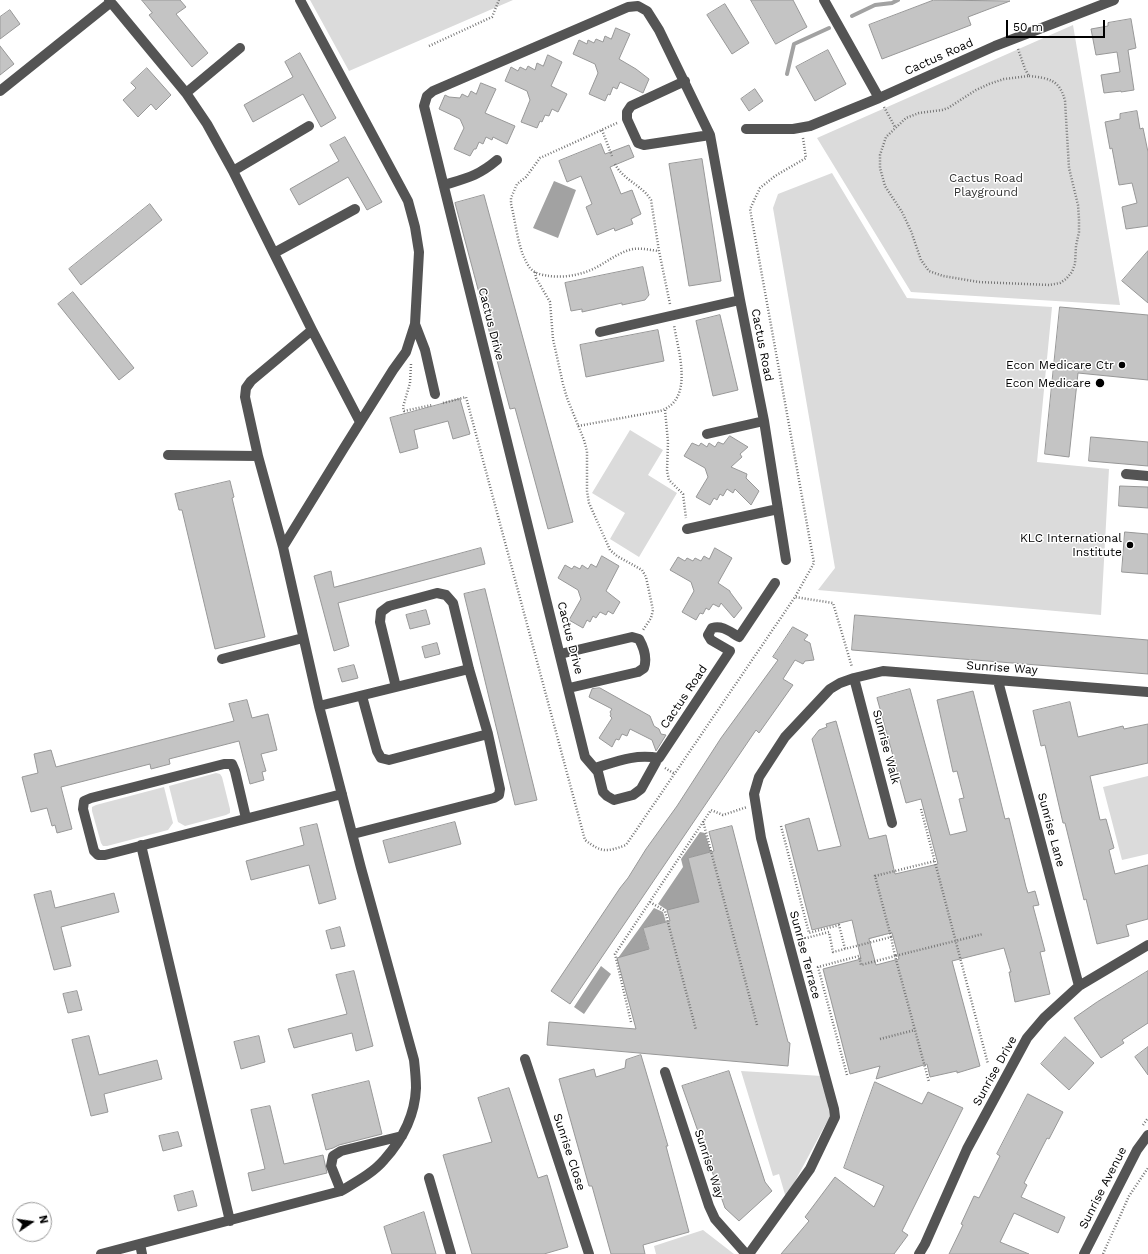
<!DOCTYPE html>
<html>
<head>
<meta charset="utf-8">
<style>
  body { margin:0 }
  #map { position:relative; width:1148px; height:1254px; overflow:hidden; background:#fff; font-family:"Work Sans",sans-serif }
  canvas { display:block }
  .north { position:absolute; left:12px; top:1202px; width:40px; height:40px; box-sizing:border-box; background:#fff; border:1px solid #999; border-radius:50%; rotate:77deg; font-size:11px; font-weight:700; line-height:16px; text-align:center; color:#000 }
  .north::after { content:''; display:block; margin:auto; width:14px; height:18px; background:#000; clip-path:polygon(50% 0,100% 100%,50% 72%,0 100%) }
  .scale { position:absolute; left:1006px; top:20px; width:99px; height:18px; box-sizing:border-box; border:2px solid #000; border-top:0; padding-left:5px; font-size:12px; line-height:14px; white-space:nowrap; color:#000; -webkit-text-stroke:3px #fff; paint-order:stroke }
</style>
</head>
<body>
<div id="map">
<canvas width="1148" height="1254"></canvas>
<div class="north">N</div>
<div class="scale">50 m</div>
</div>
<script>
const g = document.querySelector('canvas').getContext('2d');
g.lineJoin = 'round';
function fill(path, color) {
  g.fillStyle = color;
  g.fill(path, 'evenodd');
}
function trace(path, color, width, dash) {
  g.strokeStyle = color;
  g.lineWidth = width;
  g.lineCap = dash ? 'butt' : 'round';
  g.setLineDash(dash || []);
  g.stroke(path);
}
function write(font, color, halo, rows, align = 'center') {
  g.font = font + ' "Work Sans",sans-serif';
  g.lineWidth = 3;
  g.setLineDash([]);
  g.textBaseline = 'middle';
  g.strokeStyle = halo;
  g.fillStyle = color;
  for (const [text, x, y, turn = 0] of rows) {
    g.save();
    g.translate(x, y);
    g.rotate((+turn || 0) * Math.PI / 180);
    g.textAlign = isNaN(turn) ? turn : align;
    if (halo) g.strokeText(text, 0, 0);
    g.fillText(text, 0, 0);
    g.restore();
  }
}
const green = new Path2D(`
  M310,0H513L349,71Z
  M1073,25L1120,305L911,292L817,138Z
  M832,173L907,298L1052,307L1037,462L1109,469L1101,615L818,590L835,568L773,208L778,194Z
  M630,430L663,450L648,475L677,493L639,557L610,539L625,513L592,493Z
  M216,773L220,774L222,777L230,809V813L226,815L185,826L178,822L169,786Z
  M1148,776V854L1122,860L1103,787Z
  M164,787L173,823L168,830L107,846H103L101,843L92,811V807L96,805Z
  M741,1071L822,1076L830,1116L786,1198L779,1174L773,1176Z
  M703,1230L734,1254H656L654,1246Z`);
const water = new Path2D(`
  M554,181L576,190L558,238L533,228Z
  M700,832L705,833L711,852L688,858L730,1018L667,910L658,904L683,867L681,859Z
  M654,908L663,912L666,922L643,928L666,1013L640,952L618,958Z
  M601,966L611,974L584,1014L574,1007Z`);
const stream = new Path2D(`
  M852,16L875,5L892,3L898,0
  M787,74L794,44L829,28`);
const building = new Path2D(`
  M142,0H180L186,7L176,14L208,53L192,67L149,15L152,13Z
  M751,0H793L807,27L776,44Z
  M934,0L1010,1L968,17L971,25L882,59L869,25Z
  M725,4L749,43L732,54L707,15Z
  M10,10L20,24L0,39V17Z
  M1131,19L1136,48L1128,50L1134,90L1121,92V91L1104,93L1101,75L1120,72L1117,52L1096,55L1091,29L1108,26V23Z
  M616,28L630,34L619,59L636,69L649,79L643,93L620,82L617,89L613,87L610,95L608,94L605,101L589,94L598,73L595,64L573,54L579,40L587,44L588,40L594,43L596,39L603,42L605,36L611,39Z
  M0,46L14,64L0,75Z
  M828,50L846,84L815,101L796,67Z
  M300,53L336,118L321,127L303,94L253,122L244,105L293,77L285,62Z
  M548,55L562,62L551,86L567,94L558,112L552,109L549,116L545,115L542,122L540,121L537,128L521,122L530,100L527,91L505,81L511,67L518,71L520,67L526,70L528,66L535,70L537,63L543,66Z
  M147,68L171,95L156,110L151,104L138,117L123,100L136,88L131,83Z
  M481,83L496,89L485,113L515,126L507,144L493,137L492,140L486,137L483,144L479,142L476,149H474L470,156L454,149L464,128L460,119L439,109L445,95L449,97L460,98L462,94L468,97L471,91L476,94Z
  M755,89L763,101L749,111L741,99Z
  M1137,111L1140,129L1143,128L1148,152V226L1126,229L1122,207L1137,203L1132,183L1119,185L1112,148L1110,149L1105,122L1120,119V114Z
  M345,137L382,202L367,210L348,177L299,205L290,189L339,161L330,145Z
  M601,144L605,154L629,145L634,157L610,167L621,194L632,190L641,214L631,219L633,224L615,231L614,228L597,235L586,207L592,204L581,176L567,182L559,161Z
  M702,159L721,281L689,286L669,164Z
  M484,195L573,522L548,529L515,408L510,409L455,203Z
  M150,204L162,220L81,285L69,269Z
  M1148,251V303L1122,281Z
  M643,267L649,295L645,300L622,305V303L582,312V309L571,311L565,283Z
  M73,292L134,368L119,380L58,304Z
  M1060,307L1148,315V380L1078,373L1069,457L1045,454Z
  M720,315L738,390L713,396L696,321Z
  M658,330L664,361L586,377L580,345Z
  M460,399L470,434L453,439L448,421L414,430L418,448L400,453L390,418Z
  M730,436L748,447L740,454L742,457L731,467L747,474L746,478L759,491L751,505L735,489L733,493L727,489L723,496L720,494L717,500L714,498L710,505L696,497L708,477L705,468L684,456L692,443L699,446L701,443L707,447L709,443L715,447L718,442L723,444Z
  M1091,437L1148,442V466L1089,461Z
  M230,481L234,497L232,498L265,637L215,649L182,510H179L175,494Z
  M1120,486L1148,487V508L1119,506Z
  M1125,532L1148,534V574L1122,572Z
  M481,548L485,564L338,603L349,646L334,651L314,576L331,571L334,587Z
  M715,548L732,558L718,583L730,591V592L742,608L734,618L721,603L719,607L713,604L709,610L706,608L703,614L700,613L696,620L682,612L694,591L691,582L670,570L678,557L685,561L687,558L693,561L695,558L701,561L704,556L709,559Z
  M602,556L619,566L606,591L620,602L613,614L608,611L606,615L600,612L596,618L593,616L590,622L587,620L583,628L569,620L581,599L578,590L558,578L565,565L572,569L574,566L580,569L582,565L588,569L591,564L596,567Z
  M485,589L537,800L515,805L464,594Z
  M426,610L430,624L410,629L406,615Z
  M855,615L1148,640V674L852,650Z
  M793,627L808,635L804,640L810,643L814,660L805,661L803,664L795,660L783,679L793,685L759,733L756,730L570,1004L551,991L620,888L628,878L646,849L677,806L721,738L778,660L773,657Z
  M437,643L440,654L425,658L422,647Z
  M354,665L358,678L342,682L338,669Z
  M600,688L650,716L654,726L659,729L661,734L666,735L656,751L652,740L630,729L627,736L622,734L619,740L616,739L612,747L599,738L612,718L610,716L611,714L610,712L612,709L589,697L592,689Z
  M910,689L950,835L967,831L959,799L964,798L957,771L953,772L937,700L973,691L1005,819L1009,818L1026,887L1028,893L1035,891L1039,905L1033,906L1045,951L1040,952L1050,994L1015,1002L1009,972H1011L1004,948L952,961L980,1066L957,1073V1071L930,1077L927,1064L876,1079L880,1066L850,1074L823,969L861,959L852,920L812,930L785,825L809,818L818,851L841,846L812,739L819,730L827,727L826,724L836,721L869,839L886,835L895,874L938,864L921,799L906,803L877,698ZM892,933L899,959L876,965L869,939Z
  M247,700L252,718L268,714L277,750L261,754L266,771L262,772L264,780L250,784L239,741L169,759L170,764L151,769L150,764L61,787L72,829L57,833L55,825L52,826L47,808L31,812L22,777L38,773L34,754L51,750L56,767L234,721L229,704Z
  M1070,702L1078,737L1123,726L1124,729L1148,724V763L1090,776L1100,820L1106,819L1114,848L1109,850L1115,874L1148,865V919L1126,925L1129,936L1097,944L1086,899L1084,900L1065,823H1063L1045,745L1041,746L1033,711Z
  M455,822L461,844L389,863L383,841Z
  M317,824L336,899L319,904L309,865L251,880L246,861L304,845L300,828Z
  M732,826L788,1042L790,1043L788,1066L547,1045L549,1022L636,1029L617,958L649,949L643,928L670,921L667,910L699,902L688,858L714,851L709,832Z
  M51,891L55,908L114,893L119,912L61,927L71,966L54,970L34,895Z
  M340,927L345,946L331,949L326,931Z
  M354,971L373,1046L356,1051L352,1033L294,1048L288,1029L347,1014L336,975Z
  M1148,971V1023L1122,1040L1124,1043L1101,1058L1074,1018L1097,1002Z
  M77,991L82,1010L68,1013L63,994Z
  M89,1036L99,1075L157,1060L162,1079L104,1094L108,1112L91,1116L72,1040Z
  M259,1036L265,1062L241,1069L234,1042Z
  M1065,1037L1094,1063L1069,1090L1041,1064Z
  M1148,1047V1075L1135,1057Z
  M641,1055L668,1146H666L689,1232L643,1245L645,1254H611L592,1186H589L559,1079L594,1069L596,1077L625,1068L626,1060Z
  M729,1071L765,1182L772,1191L739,1221L725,1208L682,1086Z
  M369,1081L382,1134L339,1145L333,1148L326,1150L312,1095Z
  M875,1082L922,1104L928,1092L963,1108L902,1231L908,1235L894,1254H781L809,1221L805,1217L835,1177L874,1207L884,1186L844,1168Z
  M509,1088L538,1178L547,1175L568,1247L544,1254H472L443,1155L492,1142L478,1098Z
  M1028,1094L1063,1112L1049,1139L1047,1138L1024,1183L1027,1185L1021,1197L1065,1217L1058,1233L1014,1213L1000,1242L1029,1254H949L963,1225L961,1224L974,1196L979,1198L1000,1156L997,1154Z
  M270,1106L284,1164L323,1155L327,1173L252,1191L248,1173L265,1169L251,1110Z
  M178,1132L182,1146L163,1151L159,1136Z
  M193,1191L197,1206L178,1211L174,1196Z
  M424,1212L436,1254H392L384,1227Z`);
const path = new Path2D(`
  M429,46L492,17L499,0
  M1018,49L1025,69L1029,76
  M1029,76C1049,78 1060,80 1065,101L1069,168L1078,205L1079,219V232L1076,246L1075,264L1072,272L1066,279L1060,283L1049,285L979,282L943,276L929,271L921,260L911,231L902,212L885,186L880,168V155L886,137L906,118L919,113L942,110L948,108L976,90L989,84L1004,79Z
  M884,107L895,127
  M617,123L540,158L526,177L517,184L511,198V204C516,223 518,252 530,268C535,274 543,275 549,276C565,278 582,275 597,267C608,261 617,254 629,250C639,247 649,250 659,251
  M602,130L612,156
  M803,138L806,158L775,176L760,188L750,209L814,563L795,597L833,603L852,667
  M615,164C623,180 642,185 651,200L659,251L670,304
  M535,272L536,278L550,302L553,339L563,384L567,398L584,440L587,451V491L589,503L610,550L617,556L642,570L646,577L653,610L651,618L643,630
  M411,364L410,383L403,407L404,411L432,405
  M443,403L466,397L585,840C602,853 607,852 626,845L795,597
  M665,410L668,442L667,471L669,480L683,494L686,518
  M578,426L660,411C695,400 678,351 674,325
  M665,768L675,774
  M921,809L988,1064
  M703,821L757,1025
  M781,826L809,933L839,925L845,949
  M650,902L665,911L696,1030
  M891,937L875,876L935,861
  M799,940L829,932L833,952L891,937L895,956L983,934
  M631,1022L615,954L711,810L723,815L747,807
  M880,1039L915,1030
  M847,1075L818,967L859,956L861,965L895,956L929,1082
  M1143,1125L1148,1118
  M1103,1254L1129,1196L1148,1168`);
const minor = new Path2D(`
  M109,0L186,93L207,124L233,171L312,330L360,422
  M824,0L879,98
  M685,81L631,106L627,112V119L638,143L644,145L710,135
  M0,91L111,2
  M186,93L240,48
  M746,129H793L810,126L879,98L995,46L1114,0
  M233,171L309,126
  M444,185C467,178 478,176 497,160
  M274,253L355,209
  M415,324L425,350L435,394
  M600,332L740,300
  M707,434L764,421
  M168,455L258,456
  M1126,474L1148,476
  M687,529L778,509
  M283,547L344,448L393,370L406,352L415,324L419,252L415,227L408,201L300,0
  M560,654L632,637L639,639C644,648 647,659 644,668L638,672L569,688
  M222,659L303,638
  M854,678L892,823
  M998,681L1079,986
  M362,696L377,751L381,758L389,760L488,734
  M319,706L469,669
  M656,762L641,789L633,795L614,800L607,796L603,792L598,772L585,757L424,106L427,96L433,91L628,7L638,6L647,11L659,30L710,135L740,300L764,421L786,560
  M595,768C618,761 634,754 659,758L730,651L711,640L708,635L712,628C723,625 730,632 739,637L775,583
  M246,818L235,771L232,764H224L91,798L84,801L83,809L94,851L98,855H105L342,794
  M353,834L494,798L499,795L500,789L488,734L469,669L453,603L446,595L437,593L389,606L381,612L380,622L396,687
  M141,845L230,1221
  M525,1059L589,1254
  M665,1072L709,1206L715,1219L746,1254
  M429,1178L451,1254
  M341,1191L331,1166L333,1156L341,1151L402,1136
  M140,1244L142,1254
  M101,1254L341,1191C356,1182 373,1173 384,1160C402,1140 415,1115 416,1088C416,1079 415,1069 414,1060L361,868L319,706L283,547L258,456L245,397L246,388L251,381L312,330
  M749,1254L810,1169L835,1117L834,1109L796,969L761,838L754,794L759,777L785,737L830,689L840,683L854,678L883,671L1148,692
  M919,1254L925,1244L967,1149L1027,1038L1044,1018L1079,986L1148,945
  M1084,1254L1137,1150L1148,1135`);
const markers = [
  [1122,365,4,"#000"],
  [1100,383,5,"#000"],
  [1130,545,4,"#000"]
];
const streetNames = [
  ["Cactus Road",939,57,-24],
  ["Cactus Drive",491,324,76],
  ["Cactus Road",762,345,79],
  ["Cactus Drive",570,638,76],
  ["Sunrise Way",1002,668,4],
  ["Cactus Road",684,697,-56],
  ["Sunrise Walk",886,747,75],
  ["Sunrise Lane",1051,830,75],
  ["Sunrise Terrace",805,955,75],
  ["Sunrise Drive",995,1071,-61],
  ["Sunrise Close",569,1152,72],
  ["Sunrise Way",709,1164,72],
  ["Sunrise Avenue",1103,1188,-63]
];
const parkNames = [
  ["Cactus Road",986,178],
  ["Playground",986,192]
];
const poiNames = [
  ["Econ Medicare Ctr",1114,365],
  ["Econ Medicare",1091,383],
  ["KLC International",1122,538],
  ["Institute",1122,552]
];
fill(green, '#dbdbdb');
fill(water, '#a2a2a2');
trace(stream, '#a2a2a2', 4);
fill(building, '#c4c4c4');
trace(building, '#989898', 1);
trace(path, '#767676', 2.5, [1, 2]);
trace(minor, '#545454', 10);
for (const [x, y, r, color] of markers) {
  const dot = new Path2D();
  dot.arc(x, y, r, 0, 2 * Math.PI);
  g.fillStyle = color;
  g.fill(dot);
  trace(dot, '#fff', 1.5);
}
write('12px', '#000', '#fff', streetNames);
write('12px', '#323232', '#fff', parkNames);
write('12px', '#000', '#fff', poiNames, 'right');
</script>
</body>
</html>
